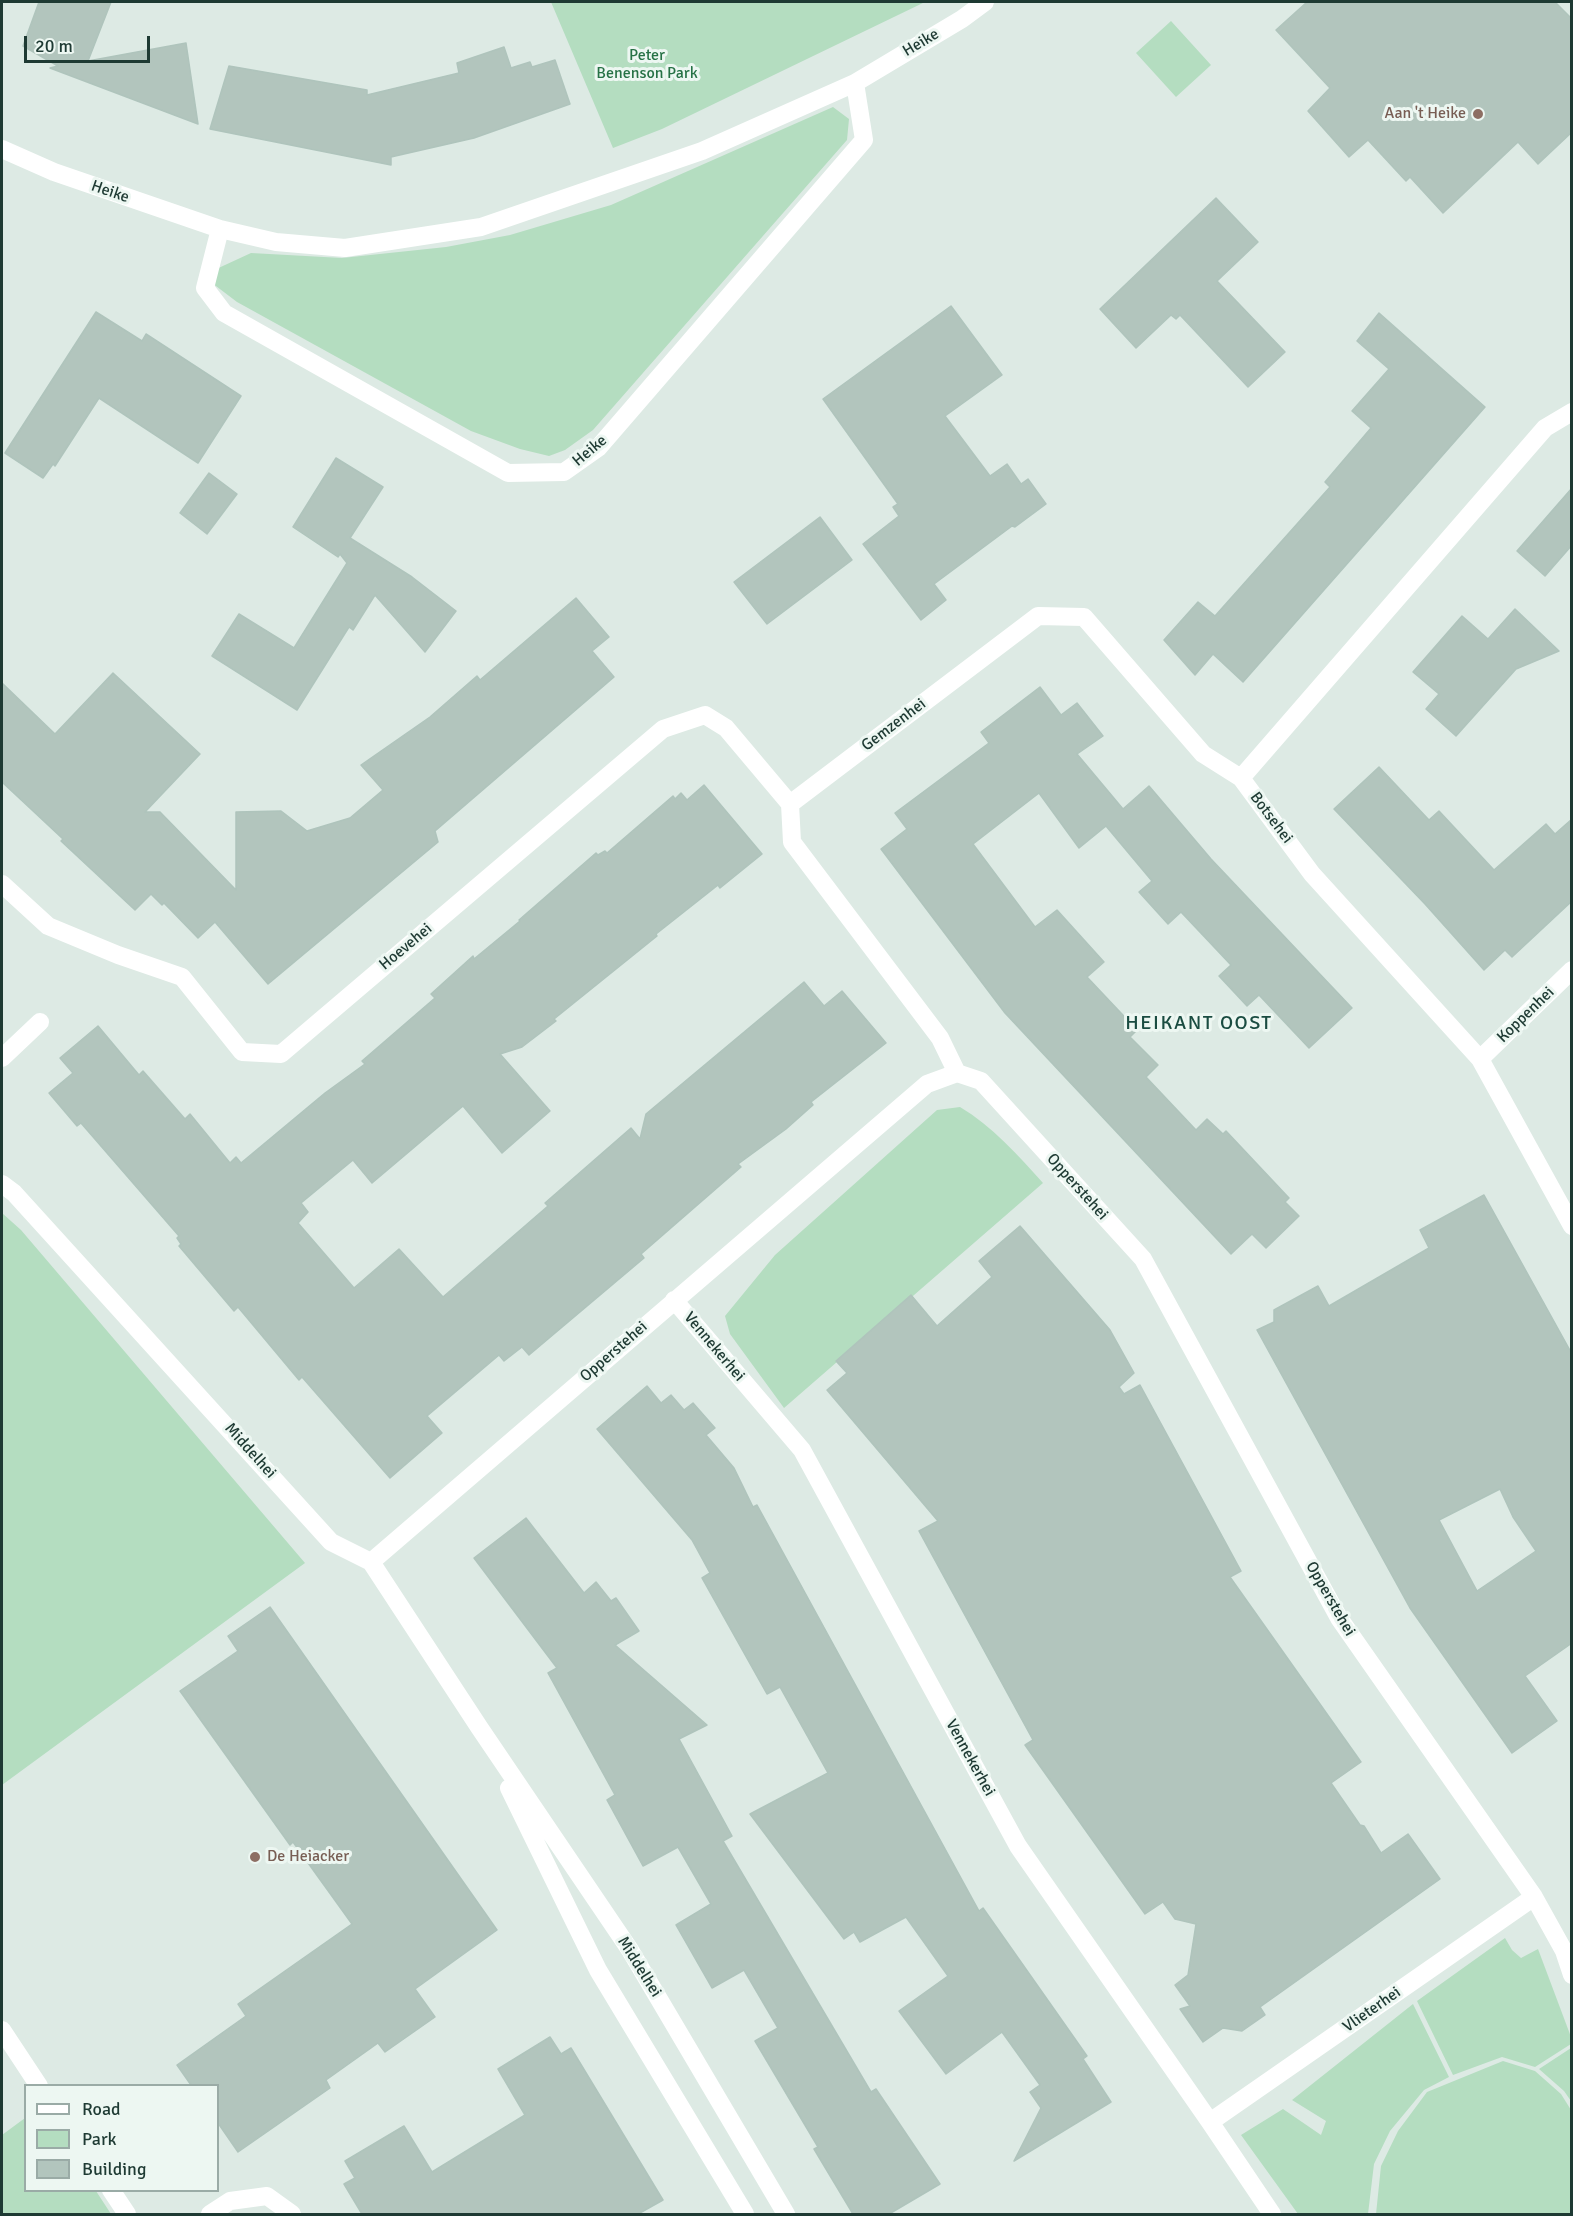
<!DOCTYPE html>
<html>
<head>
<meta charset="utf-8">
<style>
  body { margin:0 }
  #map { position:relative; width:1573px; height:2216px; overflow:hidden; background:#ddeae4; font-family:Signika,sans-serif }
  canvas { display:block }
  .frame { position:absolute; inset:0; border:3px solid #1e3a33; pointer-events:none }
  .legend { position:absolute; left:24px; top:2084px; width:195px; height:108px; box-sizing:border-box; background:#edf7f2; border:2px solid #9aaba6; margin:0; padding:8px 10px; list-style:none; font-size:18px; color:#1e3a33 }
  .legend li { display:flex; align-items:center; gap:12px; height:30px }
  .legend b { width:30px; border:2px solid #9aaba6 }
  .scale { position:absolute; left:24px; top:36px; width:126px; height:27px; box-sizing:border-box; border:3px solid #1e3a33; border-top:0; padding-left:8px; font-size:18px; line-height:21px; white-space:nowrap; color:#1e3a33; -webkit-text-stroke:4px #edf7f2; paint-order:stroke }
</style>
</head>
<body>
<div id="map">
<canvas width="1573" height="2216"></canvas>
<div class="frame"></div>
<ul class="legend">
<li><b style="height:8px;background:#fff"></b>Road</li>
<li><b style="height:16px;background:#b4ddc0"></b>Park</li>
<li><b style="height:16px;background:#b2c5bd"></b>Building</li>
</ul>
<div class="scale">20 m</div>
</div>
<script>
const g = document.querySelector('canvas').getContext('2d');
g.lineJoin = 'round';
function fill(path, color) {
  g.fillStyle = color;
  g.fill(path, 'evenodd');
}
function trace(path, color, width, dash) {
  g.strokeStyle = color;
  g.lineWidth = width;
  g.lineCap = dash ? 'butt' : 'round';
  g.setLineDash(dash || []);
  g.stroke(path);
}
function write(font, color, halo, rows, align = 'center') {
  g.font = font + ' Signika,sans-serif';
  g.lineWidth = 6;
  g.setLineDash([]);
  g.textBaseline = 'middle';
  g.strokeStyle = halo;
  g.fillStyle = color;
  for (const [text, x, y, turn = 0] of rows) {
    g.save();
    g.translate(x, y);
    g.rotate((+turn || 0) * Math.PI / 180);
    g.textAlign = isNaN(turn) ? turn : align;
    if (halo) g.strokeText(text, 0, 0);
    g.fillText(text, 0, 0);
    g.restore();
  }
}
const green = new Path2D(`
  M551,2H925L662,129L613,148Z
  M1171,21L1211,65L1176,97L1136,53Z
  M833,107L849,119L847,140L593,430L565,450L549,456L520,449L471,431L237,302L212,283V271L251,253L342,258L446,247L510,235L611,205Z
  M960,1107C992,1126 1018,1155 1043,1183L784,1408L730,1334L725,1316L775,1255L937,1110Z
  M2,1213L21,1230L305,1563L2,1785Z
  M1505,1938L1512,1950L1521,1958L1538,1949L1571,2037V2044L1535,2067L1502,2057L1453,2075L1417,2001Z
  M1413,2004L1449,2077L1424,2090L1390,2131L1374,2164L1368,2214H1298L1241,2135L1283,2109L1321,2135L1326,2121L1292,2100Z
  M1571,2048V2101L1564,2091L1539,2069Z
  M1503,2061L1535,2071L1561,2094L1571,2110V2214H1376L1381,2166L1398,2131L1427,2092Z
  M25,2118L26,2190L96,2191L111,2214H2V2135Z`);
const building = new Path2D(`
  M39,2H111L88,61L186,43L198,124L50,68L58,66L23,46Z
  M1307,2H1555L1572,19V132L1538,164L1518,142L1443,213L1410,177L1406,181L1368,140L1349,157L1308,111L1330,88L1276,30Z
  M504,47L511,68L530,62L532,67L555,60L570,104L474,138L391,157V165L210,129L229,66L367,90V95L459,73L457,63Z
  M1216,198L1258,242L1217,281L1285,352L1248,387L1180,315L1176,319L1171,315L1136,348L1100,309Z
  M951,306L1002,375L945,416L990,476L1007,464L1021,484L1028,479L1046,504L1015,527L1012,526L934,584L946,600L921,620L863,544L899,516L893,507L898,504L823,399Z
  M96,312L142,341L146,334L241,396L198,463L99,398L55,466L53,464L43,478L5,453Z
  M1379,313L1485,407L1243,682L1213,654L1195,675L1164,640L1198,602L1215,616L1330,487L1325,482L1371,428L1352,411L1389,369L1357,341Z
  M336,458L383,487L350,538L412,577L456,611L425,652L375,595L353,630L349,627L297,710L212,656L239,614L294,648L347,563L340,554L338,557L293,527Z
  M209,473L237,494L207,534L180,513Z
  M1572,488V545L1545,576L1517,551Z
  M820,517L852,560L767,624L734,582Z
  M576,598L609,637L592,651L614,677L435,831L438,842L268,984L215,922L198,938L164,903L162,905L151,894L135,910L61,841L63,839L2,782V683L55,734L113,673L200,754L145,812H160L236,890V812L281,811L307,831L350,818L383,790L361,765L430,717L477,676L480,680Z
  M1515,609L1559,651L1516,669L1456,736L1426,709L1439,694L1413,672L1462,616L1488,639Z
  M1040,687L1061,715L1077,703L1103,736L1077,754L1123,809L1149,786L1211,859L1352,1008L1309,1048L1259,995L1247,1006L1219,976L1231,965L1181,912L1168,924L1139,892L1152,881L1106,826L1079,848L1039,793L973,844L1035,927L1057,910L1104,962L1087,977L1137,1030L1130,1037L1158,1065L1146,1077L1196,1130L1207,1119L1223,1134L1226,1131L1289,1198L1285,1202L1299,1216L1266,1248L1252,1234L1231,1254L1005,1013L881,849L907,829L895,813L989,743L981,732Z
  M1379,767L1429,820L1439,811L1494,870L1546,824L1555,834L1572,819V901L1512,957L1505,950L1484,970L1425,904L1334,809Z
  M704,785L762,854L720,888L718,885L656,934L657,936L554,1019L556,1021L522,1047L500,1054L550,1111L502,1153L463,1106L372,1183L353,1160L301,1203L308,1212L298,1223L354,1288L399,1249L443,1297L548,1206L545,1203L631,1128L640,1139L646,1114L804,982L824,1006L842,991L886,1043L811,1102L813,1105L786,1129L738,1164L741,1167L641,1254L644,1258L529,1355L522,1347L504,1361L499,1355L427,1416L442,1433L390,1478L302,1377L299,1380L238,1307L234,1311L179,1246L181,1244L177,1238L179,1236L81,1123L77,1126L49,1093L73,1073L60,1058L98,1026L139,1075L143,1071L185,1119L190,1114L230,1163L236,1157L241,1163L325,1093L365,1064L362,1061L435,998L431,994L473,956L474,959L520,921L519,920L596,853L598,855L605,851L607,853L673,796L675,799L681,793L687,800Z
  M1484,1195L1572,1354V1643L1525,1676L1557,1721L1512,1753L1410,1608L1257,1330L1274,1322V1310L1318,1286L1329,1306L1429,1248L1420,1230ZM1500,1489L1513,1517L1536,1551L1477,1591L1439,1520Z
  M1020,1226L1110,1330L1134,1373L1119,1387L1124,1394L1140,1385L1241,1571L1230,1577L1361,1762L1331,1783L1360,1825L1364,1826L1381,1853L1408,1834L1440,1879L1260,2007L1265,2015L1242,2031L1223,2028L1203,2042L1180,2009L1190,2006L1175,1985L1188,1975L1196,1924L1175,1919L1163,1902L1145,1914L1025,1745L1033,1740L919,1531L938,1521L827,1390L847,1373L836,1361L911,1295L937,1326L992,1277L979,1261Z
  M647,1386L661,1403L671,1395L684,1410L693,1403L715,1428L706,1435L734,1468L753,1507L757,1505L979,1911L983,1908L1087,2056L1083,2059L1111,2102L1014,2161L1041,2108L1030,2092L1040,2085L1002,2032L946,2074L899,2011L948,1976L906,1917L860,1942L854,1932L844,1939L750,1814L828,1773L780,1687L767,1694L702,1578L710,1573L692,1540L597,1429Z
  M526,1518L584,1593L596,1582L611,1601L616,1598L639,1631L615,1645L707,1725L679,1739L732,1836L723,1841L871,2092L876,2089L940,2184L889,2214H853L814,2149L818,2147L755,2041L778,2028L744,1970L712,1988L676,1925L711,1904L678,1847L643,1866L607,1800L615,1795L548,1673L557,1668L474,1558Z
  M270,1607L497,1930L415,1989L435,2017L385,2052L378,2043L326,2080L330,2088L238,2152L218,2123V2085H191L177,2065L246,2016L238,2004L352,1924L293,1842L290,1845L180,1691L238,1651L228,1636Z
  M550,2037L561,2054L571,2048L663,2200L638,2214H362L344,2184L355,2178L345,2161L404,2126L432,2172L525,2115L498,2069Z`);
const minor = new Path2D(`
  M2,149L54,172L220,229L276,242L345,248L481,227L702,151L855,83L962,19L985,2
  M220,229L205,288L224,313L508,473L564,472L598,448L864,140L855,83
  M1572,412L1545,428L1241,778L1312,874L1480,1059L1572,1226
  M2,884L48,926L118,955L182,977L242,1052L281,1054L663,729L705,715L726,728L790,804
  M2,1058L40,1022
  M1480,1059L1572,970
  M957,1073L940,1038L792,842L790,804L1038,616L1084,617L1203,754L1241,778
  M2,1184L14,1193L331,1542L371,1562L479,1727L630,1950L786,2214
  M674,1300L802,1450L1018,1846L1210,2122L1272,2214
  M371,1562L927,1084L957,1073L981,1081L1143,1259L1339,1618L1534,1897L1564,1951L1572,1975
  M509,1788L598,1970L745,2214
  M2,2030L39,2086
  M1210,2122L1534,1897
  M111,2190L127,2214
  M210,2214L230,2201L267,2196L292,2214`);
const markers = [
  [1478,114,6,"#8d6e63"],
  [255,1857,6,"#8d6e63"]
];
const streetNames = [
  ["Heike",921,43,-31],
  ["Heike",110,192,19],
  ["Heike",590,451,-40],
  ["Gemzenhei",894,725,-37],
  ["Botsehei",1271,818,53],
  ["Hoevehei",406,947,-40],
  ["Koppenhei",1526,1015,-44],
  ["Opperstehei",1077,1187,48],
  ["Vennekerhei",714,1347,50],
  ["Opperstehei",614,1352,-41],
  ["Middelhei",250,1451,48],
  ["Opperstehei",1330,1599,60],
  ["Vennekerhei",970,1758,61],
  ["Middelhei",639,1967,58],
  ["Vlieterhei",1372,2010,-35]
];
const parkNames = [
  ["Peter",647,56],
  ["Benenson Park",647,74]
];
const educationNames = [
  ["Aan 't Heike",1466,114],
  ["De Heiacker",267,1857,"left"]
];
const quarterNames = [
  ["HEIKANT OOST",1199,1024]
];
fill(green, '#b4ddc0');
fill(building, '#b2c5bd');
trace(building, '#afc4bc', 1.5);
trace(minor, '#fff', 18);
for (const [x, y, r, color] of markers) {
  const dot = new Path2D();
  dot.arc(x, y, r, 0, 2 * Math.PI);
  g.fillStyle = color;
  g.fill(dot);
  trace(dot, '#edf7f2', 2);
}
write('16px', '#1e3a33', '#edf7f2', streetNames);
write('16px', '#277246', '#edf7f2', parkNames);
write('16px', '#785e54', '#edf7f2', educationNames, 'right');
g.letterSpacing = '1.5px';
write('20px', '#1a4c41', '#edf7f2', quarterNames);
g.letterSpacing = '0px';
</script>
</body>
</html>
